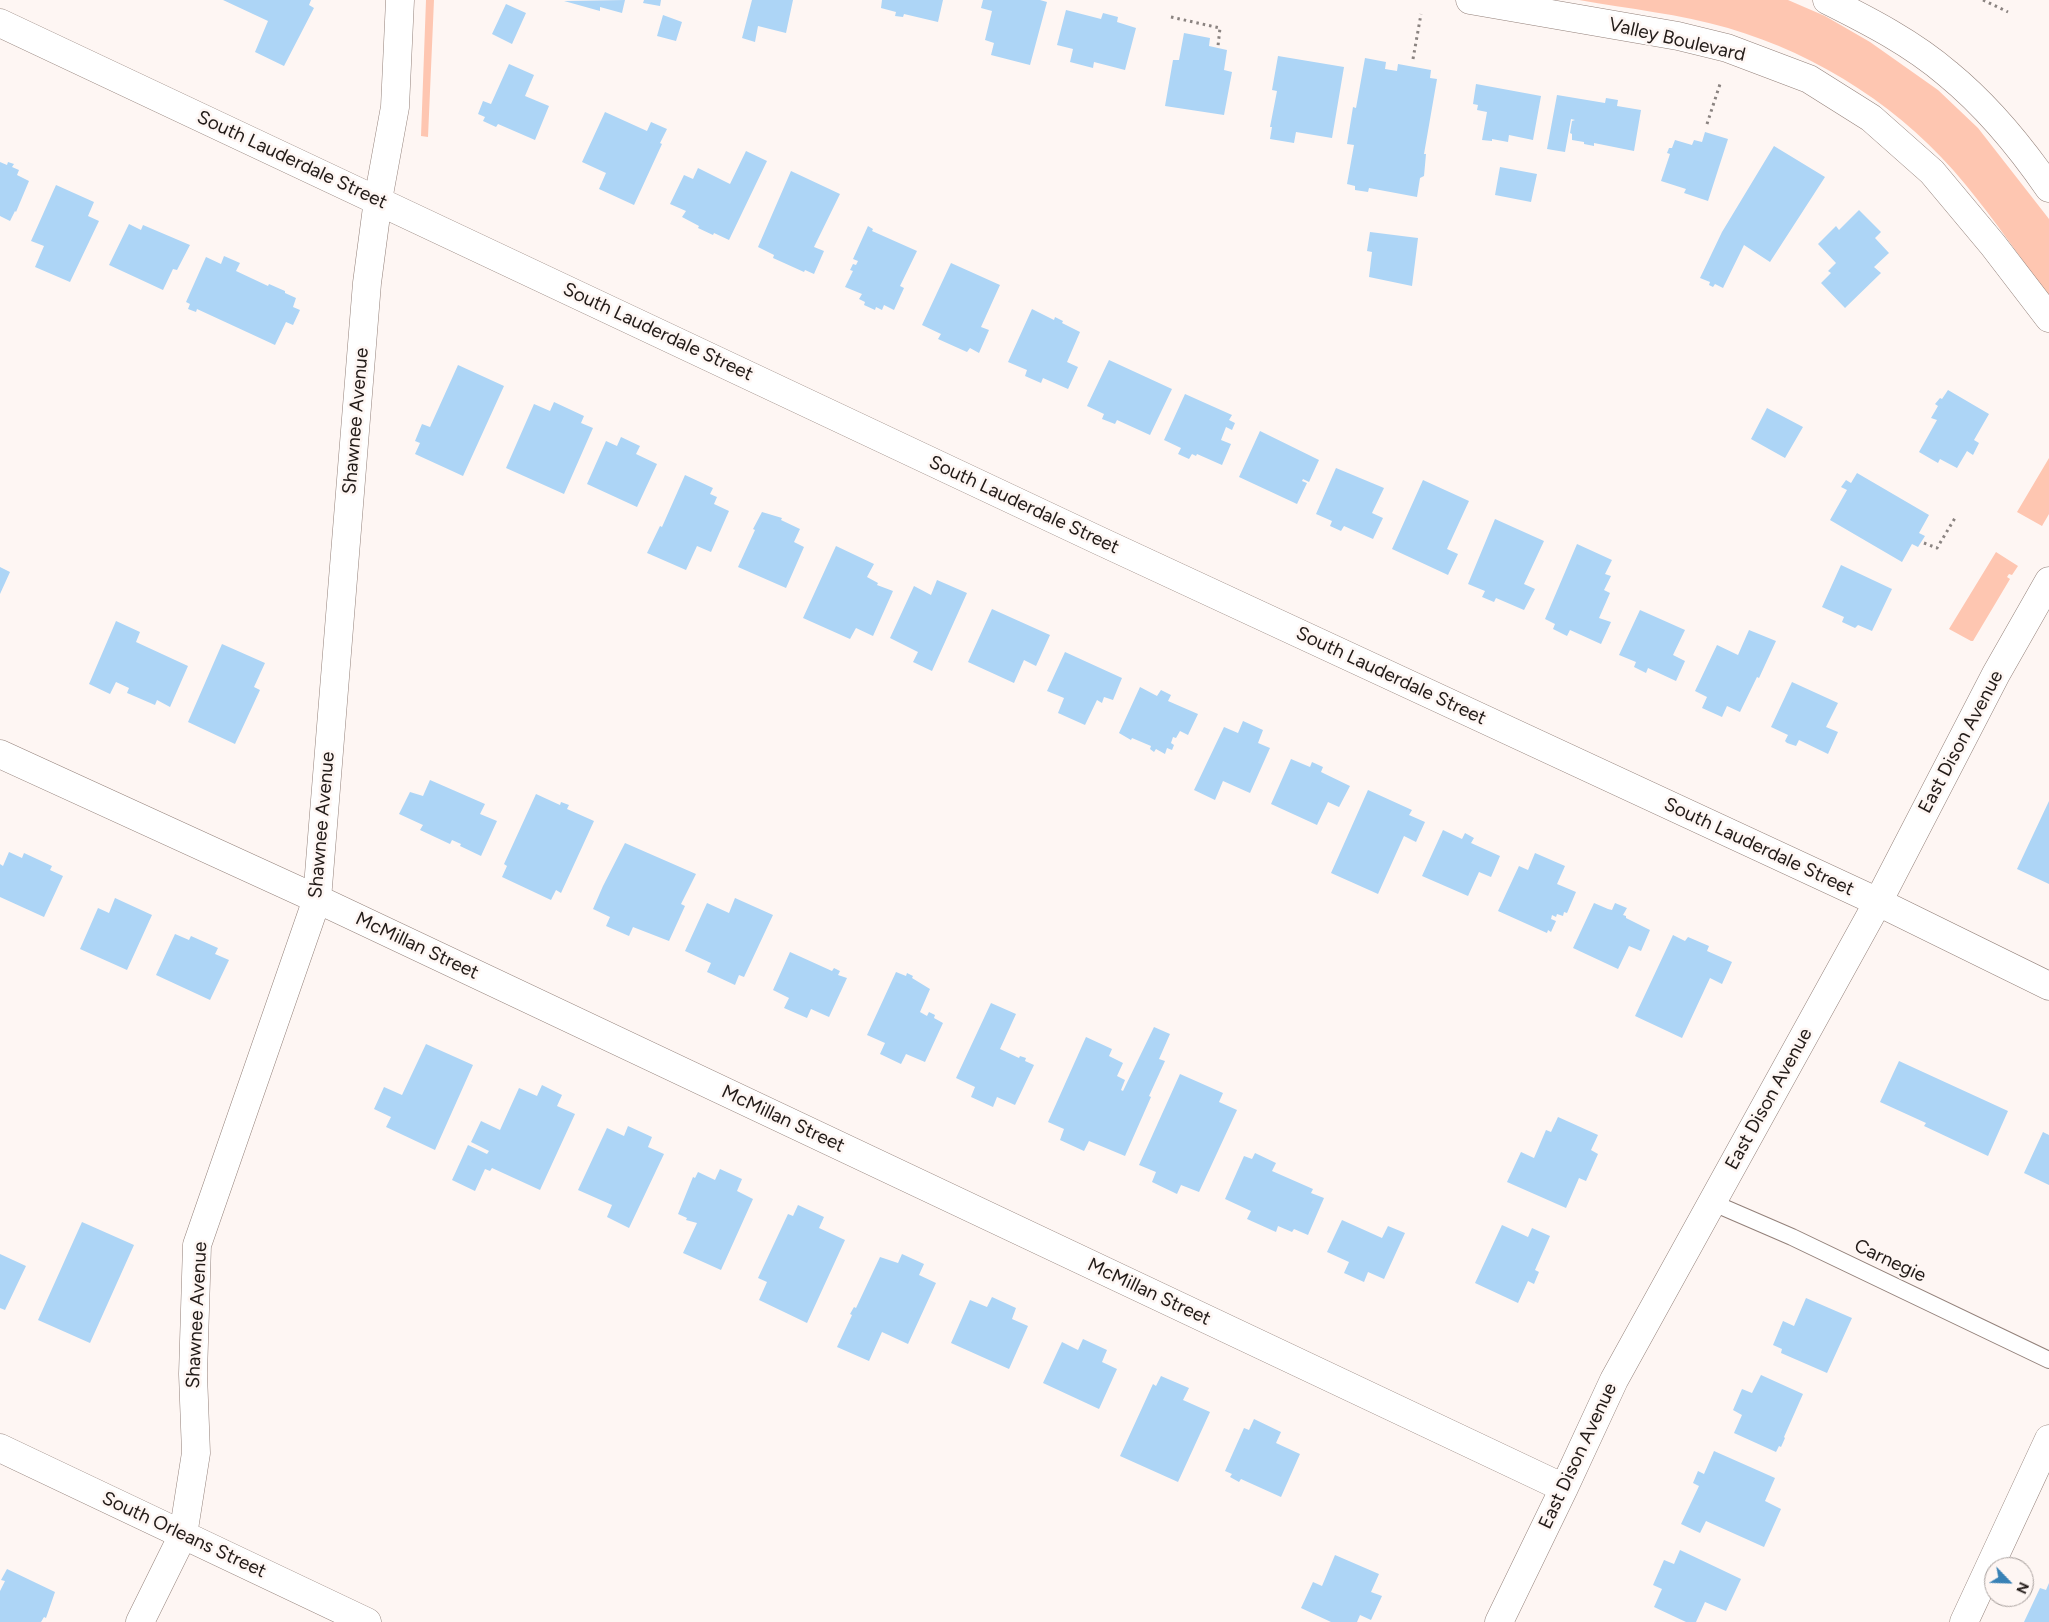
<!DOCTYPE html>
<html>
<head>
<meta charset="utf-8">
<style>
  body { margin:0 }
  #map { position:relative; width:2049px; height:1622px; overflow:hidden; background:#fef6f3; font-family:Figtree,sans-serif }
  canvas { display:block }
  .north { position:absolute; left:1984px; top:1557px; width:50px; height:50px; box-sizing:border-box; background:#fef6f3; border:1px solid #a69e9b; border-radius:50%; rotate:114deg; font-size:14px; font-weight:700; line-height:20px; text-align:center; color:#221b18 }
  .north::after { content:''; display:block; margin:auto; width:18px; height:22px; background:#3982b6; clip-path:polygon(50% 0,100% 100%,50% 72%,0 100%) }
</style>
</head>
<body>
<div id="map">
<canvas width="2049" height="1622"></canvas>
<div class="north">N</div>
</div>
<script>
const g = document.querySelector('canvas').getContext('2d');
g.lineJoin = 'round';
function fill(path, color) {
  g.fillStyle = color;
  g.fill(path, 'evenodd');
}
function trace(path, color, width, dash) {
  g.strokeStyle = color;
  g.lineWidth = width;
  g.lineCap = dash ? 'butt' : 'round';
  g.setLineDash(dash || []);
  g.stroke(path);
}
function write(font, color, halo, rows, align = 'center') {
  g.font = font + ' Figtree,sans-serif';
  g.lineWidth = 5;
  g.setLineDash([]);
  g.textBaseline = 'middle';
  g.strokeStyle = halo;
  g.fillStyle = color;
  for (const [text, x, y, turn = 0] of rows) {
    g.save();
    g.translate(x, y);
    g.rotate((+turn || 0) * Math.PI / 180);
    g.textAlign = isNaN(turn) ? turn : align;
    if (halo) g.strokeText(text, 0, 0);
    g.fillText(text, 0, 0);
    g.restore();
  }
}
const green = new Path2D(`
  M426,0H434L428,137L421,136Z
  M1579,0H1788L1825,16L1870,42L1938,90L1978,128L2049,219V297C2021,259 1995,220 1965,184C1905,110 1820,55 1728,28C1680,14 1629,9 1579,0Z
  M2049,458V514L2042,526L2017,512Z
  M1996,552L2018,566L2012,575L2009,574L2007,577L2010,579L1973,641H1971L1949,629Z`);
const building = new Path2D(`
  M223,0H311L309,5L314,8L284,66L255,52L268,21Z
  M625,0L622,13L600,7V11L564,1Z
  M644,0H661L660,6L643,3Z
  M752,0H793L786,33L758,26L755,42L742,38Z
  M882,0H943L938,22L904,14L903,17L895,16L896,12L881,8Z
  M983,0H1040L1047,2L1030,65L991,55L994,43L985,40L992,11L981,8Z
  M506,4L526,13L512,44L492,34Z
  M1066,10L1101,19L1103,13L1118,17L1117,22L1136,28L1125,70L1094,62L1093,68L1070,62L1073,49L1057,45Z
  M663,15L682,22L676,41L657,36Z
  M1184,33L1210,38L1209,46L1227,50L1224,70L1232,72L1224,115L1165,106L1173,60H1179Z
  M1278,56L1344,67L1332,138L1296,132L1294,143L1270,139L1272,127H1270L1277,91L1272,90Z
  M1365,58L1386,62L1385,69L1397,71L1398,64L1431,70L1430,78L1437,79L1424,154H1426L1424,176L1420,178L1417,197L1369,188L1368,192L1355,190V186L1347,184L1354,145L1347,144L1353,107L1356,108Z
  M509,64L534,75L525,96L549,106L535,140L498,124L496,127L483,121L485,117L478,114L483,101L491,104Z
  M1476,84L1541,96L1533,140L1509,135L1508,142L1492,139V141L1482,140L1487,112L1477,110L1478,105L1473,104Z
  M1557,95L1605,103L1606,98L1618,100L1617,106L1641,110L1634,151L1594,143V146L1584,144V142L1572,140V134L1570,133L1572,121L1575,120L1571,119L1565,152L1547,149Z
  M605,112L647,131L651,122L667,129L660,143L662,144L634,205L599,189L606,173L582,162Z
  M1705,132L1728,139L1708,201L1684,193L1686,189L1661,181L1670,154L1667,153L1669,148H1672L1675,140L1692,145L1694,140L1702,142Z
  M1774,146L1825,177L1770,262L1744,245L1723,288L1715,284L1713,287L1709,285L1710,282L1700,278L1722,232Z
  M746,151L767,161L729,240L714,233L713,235L698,228L699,226L682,217L686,211L670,204L684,175L693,179L698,168L730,184Z
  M0,162L7,165L8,162L14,164L12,167L19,170L17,175L29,181L16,212L15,211L10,221L0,216Z
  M1500,167L1537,174L1531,202L1495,195Z
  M791,171L840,194L814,247L824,251L814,274L805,270L804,272L773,258L774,255L758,247Z
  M56,185L94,202L88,216L99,221L70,282L35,267L44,246L31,241Z
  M1859,210L1881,232L1875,238L1889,253L1874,267L1881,273L1845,308L1821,283L1831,273L1828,271L1836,263L1818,244L1836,226L1839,230Z
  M129,224L141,230L143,225L190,245L177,270L173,269L163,290L109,265Z
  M868,226L873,229L872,231L917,251L900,286L904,288L894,310L884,305L882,310L876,307L875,310L864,305L865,302L859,299L862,294L845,287L853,271L850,270L853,264L856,265L858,261L853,259Z
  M1370,232L1418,238L1412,286L1369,277L1372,252L1367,251Z
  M224,256L240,263L236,271L268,286L269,284L285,291V293L296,298L293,307L300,310L293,325L286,322L275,345L197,309L196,312L188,309L190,304L186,302L206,257L221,264Z
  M951,263L1000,285L981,327L989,330L979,353L970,348L967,352L938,339L941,334L922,325Z
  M1032,309L1054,320L1055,317L1063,321L1062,323L1080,332L1067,362L1078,367L1068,389L1043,378L1041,383L1025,376L1027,370L1008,362Z
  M1109,360L1172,389L1150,435L1117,420L1115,424L1102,419L1104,414L1087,406Z
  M458,365L504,386L463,476L415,454L420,443L415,441L422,424L430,427Z
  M1948,390L1989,414L1974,440L1979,443L1973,455L1967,451L1957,468L1940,459L1938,463L1919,452L1937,420L1931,418L1938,406L1935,404L1940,398L1942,399Z
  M1185,394L1232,415L1229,420L1235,423L1232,430L1226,427L1221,440L1231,444L1222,465L1197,454L1196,456L1192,454L1189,459L1178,454L1181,448L1164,440Z
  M554,402L584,416L581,423L593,428L564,494L506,468L534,404L550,411Z
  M1767,408L1803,427L1785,458L1751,439Z
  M1260,431L1319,460L1309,482L1303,479L1302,481L1307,483L1297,504L1239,477Z
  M621,437L640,446L636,454L657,464L637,507L587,484L606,441L617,446Z
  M1336,468L1384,488L1372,513L1383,518L1373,539L1344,526L1341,531L1330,526L1332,521L1316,514Z
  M1857,473L1929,515L1919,533L1925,536L1918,547L1912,544L1902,562L1830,520L1847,490L1841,487L1846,480L1851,483Z
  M685,475L713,488L710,494L717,497L714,504L729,511L711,552L697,546L686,570L647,553L660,526L662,527Z
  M1423,480L1469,501L1447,549L1458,554L1448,575L1392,549Z
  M762,512L782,518L781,520L800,529L794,542L804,547L786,588L738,567L755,530L753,529Z
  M1495,519L1544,541L1524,584L1535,589L1524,610L1496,598L1494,602L1482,597L1485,591L1468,584Z
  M1577,544L1612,560L1605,574L1611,576L1604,590L1610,593L1599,618L1611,622L1601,644L1570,630L1567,636L1553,629L1555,624L1545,619Z
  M836,546L874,564L867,577L878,583L877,585L893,591L873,636L856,628L850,639L803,618Z
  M1841,565L1892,589L1872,631L1858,625L1855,628L1842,622L1844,617L1822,607Z
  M0,567L10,572L0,594Z
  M937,580L967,593L932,671L913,662L918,652L890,638L914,586L931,595Z
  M992,609L1050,635L1036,666L1024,660L1014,683L968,662Z
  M1640,610L1685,630L1673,655L1685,661L1676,681L1648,668L1646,673L1634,667L1636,662L1619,655Z
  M116,621L140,632L136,642L188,666L170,707L157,700L155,705L127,693L129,688L116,682L110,694L89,684Z
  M1749,630L1776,641L1759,678L1757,677L1740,712L1727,706L1722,717L1702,708L1707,697L1695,691L1717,645L1738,655Z
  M222,644L265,663L254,687L260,690L235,744L188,722Z
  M1065,652L1122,678L1113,700L1104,697L1102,703L1097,700L1085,725L1058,713L1064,698L1047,691Z
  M1792,682L1838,703L1826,727L1838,732L1828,754L1799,740L1796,746L1787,743L1785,741L1788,735L1771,727Z
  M1140,687L1157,696L1161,690L1171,695L1168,701L1198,714L1188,735L1180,731L1176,738L1173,737L1171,743L1174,745L1172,750L1167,748L1165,754L1156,749L1154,752L1150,749L1151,746L1132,738L1131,740L1119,733Z
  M1243,721L1263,730L1258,743L1270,748L1250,793L1223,781L1215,800L1194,790L1224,727L1238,733Z
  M1291,759L1310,767L1312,762L1323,767L1321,772L1350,786L1339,807L1328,802L1317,825L1271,804Z
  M430,780L485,804L480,814L497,821L481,856L460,846L461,844L452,840L450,844L420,830L423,825L399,814L410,792L423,796Z
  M1368,790L1412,810L1409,815L1425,822L1416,842L1404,836L1378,894L1331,873Z
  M536,794L560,805L561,802L569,805L567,809L594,821L561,893L556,890L551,900L502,877L507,866L504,864Z
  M2049,801V884L2017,869Z
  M1443,830L1462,839L1465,833L1474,838L1471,843L1500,856L1491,877L1479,872L1468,896L1422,876Z
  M625,843L696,874L681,904L685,906L669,941L633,927L629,936L606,926L610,917L593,909L603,886Z
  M9,852L22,858L24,853L52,866L50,870L63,876L44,917L0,897V864L3,866Z
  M1535,853L1565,866L1557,884L1576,892L1567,913L1564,912L1563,916L1557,914L1556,917L1552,915L1551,919L1556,921L1551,932L1548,930L1547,933L1498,911L1519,866L1528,870Z
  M115,898L152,915L127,970L80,949L98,908L109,913Z
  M735,898L773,915L744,977L739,975L735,985L707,972L711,963L685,951L707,903L729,913Z
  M1594,903L1608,909L1612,910L1615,903L1627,908L1623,915L1626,916V918L1650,930L1641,951L1629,946L1618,969L1573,948Z
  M175,934L189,940L191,936L218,948L215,954L229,960L210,1000L156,975Z
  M1673,935L1685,941L1688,937L1709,946L1707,951L1732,962L1722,984L1710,978L1682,1038L1635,1016Z
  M790,952L832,971L834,968L840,971L838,975L847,978L829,1017L811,1009L807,1018L784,1008L789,998L773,990Z
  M896,972L906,976L907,973L913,976L912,978L930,989L920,1012L927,1016L929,1012L935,1015L934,1018L943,1023L925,1062L906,1054L901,1064L880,1054L885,1043L867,1035Z
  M991,1003L1016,1014L1000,1049L1019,1058L1020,1056L1026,1058L1025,1061L1034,1065L1015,1105L997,1097L993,1107L971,1097L975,1087L956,1078Z
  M1154,1027L1170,1034L1159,1059L1165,1061L1149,1096L1151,1097L1125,1156L1089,1141L1084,1151L1060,1140L1064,1129L1048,1122L1086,1037L1112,1049L1109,1056L1123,1063L1117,1076L1125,1080L1121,1090L1123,1091Z
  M426,1044L473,1065L435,1150L386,1127L391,1117L374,1109L384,1087L402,1095Z
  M1899,1061L2008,1111L1988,1156L1924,1126L1926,1123L1880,1102Z
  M1180,1074L1223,1093L1219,1102L1237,1110L1199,1192L1181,1185L1177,1194L1152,1182L1156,1172L1139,1165Z
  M542,1085L562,1095L557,1106L575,1114L540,1190L492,1168L490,1171L485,1169L475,1191L452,1180L468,1145L487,1154L489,1151L471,1142L481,1121L500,1130L519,1088L537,1096Z
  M1558,1117L1598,1135L1591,1150L1598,1154L1586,1181L1579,1178L1566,1208L1507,1182L1521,1152L1534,1158L1546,1130L1551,1132Z
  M628,1126L652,1137L648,1147L664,1154L629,1228L607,1217L612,1205L578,1190L607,1128L624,1136Z
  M2043,1132L2049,1135V1185L2024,1173Z
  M1255,1153L1276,1163L1272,1171L1313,1189L1311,1193L1324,1198L1308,1235L1294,1229L1292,1232L1278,1226L1276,1232L1247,1219L1251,1211L1225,1199L1244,1156L1252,1159Z
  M720,1169L742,1179L737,1191L753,1199L721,1270L683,1253L697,1223L686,1220L687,1218L678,1214L693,1177L695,1178L698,1172L715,1180Z
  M798,1205L824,1217L819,1228L845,1240L807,1323L759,1300L767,1282L758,1278L788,1214L793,1216Z
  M1342,1220L1382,1238L1388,1226L1405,1233L1384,1279L1368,1272L1364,1282L1344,1273L1349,1262L1327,1252Z
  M82,1222L134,1245L90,1343L38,1320Z
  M1502,1225L1528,1237L1532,1228L1550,1236L1535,1270L1539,1272L1534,1284L1528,1281L1518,1303L1475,1283Z
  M0,1254L26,1266L5,1310L0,1308Z
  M902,1254L924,1264L919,1275L936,1283L908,1344L882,1332L869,1361L837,1347L852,1315L850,1314L854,1307L856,1308L880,1257L898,1263Z
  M992,1297L1016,1308L1012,1319L1028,1326L1009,1369L951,1343L970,1300L987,1307Z
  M1806,1298L1852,1318L1827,1373L1781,1353L1782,1349L1773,1345L1783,1321L1794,1326Z
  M1083,1339L1107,1350L1102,1362L1117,1369L1099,1409L1043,1383L1062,1342L1078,1350Z
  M1761,1375L1803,1394L1784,1437L1785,1438L1781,1447L1779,1446L1776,1452L1734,1433L1742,1415L1733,1410L1742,1389L1752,1393Z
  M1161,1376L1189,1388L1183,1400L1210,1412L1178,1482L1120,1456L1153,1384L1156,1386Z
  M1254,1419L1281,1432L1276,1443L1300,1454L1281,1497L1241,1479L1239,1482L1230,1477L1232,1474L1225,1471L1244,1428L1249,1430Z
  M1714,1451L1775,1478L1765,1501L1781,1509L1764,1547L1706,1521L1700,1533L1681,1524L1699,1486L1693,1483L1698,1471L1704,1474Z
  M1680,1550L1741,1579L1726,1611L1705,1602L1696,1622H1686L1654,1607L1662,1589L1653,1585L1664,1560L1674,1564Z
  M1335,1555L1379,1574L1371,1592L1382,1596L1371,1620L1360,1615L1357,1622H1331L1301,1608L1313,1582L1322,1586Z
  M7,1569L55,1592L46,1618L44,1617L41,1622H0V1591L5,1581L1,1580Z
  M2049,1583V1622H2024L2040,1588L2046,1590Z`);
const path = new Path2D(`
  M1983,0L2008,12
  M1171,17L1220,28L1218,46
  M1413,59L1421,14
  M1707,124L1721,81
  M1924,543L1937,548L1955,518`);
const service = new Path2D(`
  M1711,1202L1792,1237L2049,1360`);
const minor = new Path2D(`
  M1470,0L1678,36L1727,48L1809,79L1871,118L1932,172L1993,245L2049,318
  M1827,0C1869,21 1912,43 1948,74C1987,106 2020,146 2049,188
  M0,754L317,899L1564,1488
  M0,1448L367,1622
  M140,1622L183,1535L196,1453L193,1374L197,1245L317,899L367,283L378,200L395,107L400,0
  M1499,1622L1564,1488L1614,1380L1878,902L1996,674L2049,581
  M1964,1622L2049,1439`);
const tertiary = new Path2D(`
  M0,23L1100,541L1878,902L2049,986`);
const streetNames = [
  ["Valley Boulevard",1677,40,13],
  ["South Lauderdale Street",292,160,25],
  ["South Lauderdale Street",658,332,25],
  ["Shawnee Avenue",356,421,-85],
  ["South Lauderdale Street",1024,505,25],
  ["South Lauderdale Street",1391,676,25],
  ["East Dison Avenue",1961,742,-62],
  ["Shawnee Avenue",322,825,-85],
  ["South Lauderdale Street",1759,847,25],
  ["McMillan Street",417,946,25],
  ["East Dison Avenue",1769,1099,-61],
  ["McMillan Street",783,1119,25],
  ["Carnegie",1890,1261,25],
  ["McMillan Street",1149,1292,25],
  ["Shawnee Avenue",197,1315,-87],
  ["East Dison Avenue",1578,1456,-65],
  ["South Orleans Street",184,1535,25]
];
fill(green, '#fec6b1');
fill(building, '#add5f6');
trace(service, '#93817a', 18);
trace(minor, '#93817a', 29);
trace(tertiary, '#93817a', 29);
trace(path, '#8a8380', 3, [2.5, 4]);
trace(service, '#fff', 16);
trace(minor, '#fff', 28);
trace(tertiary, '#fff', 28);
write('19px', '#221b18', '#fef6f3', streetNames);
</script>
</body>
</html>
